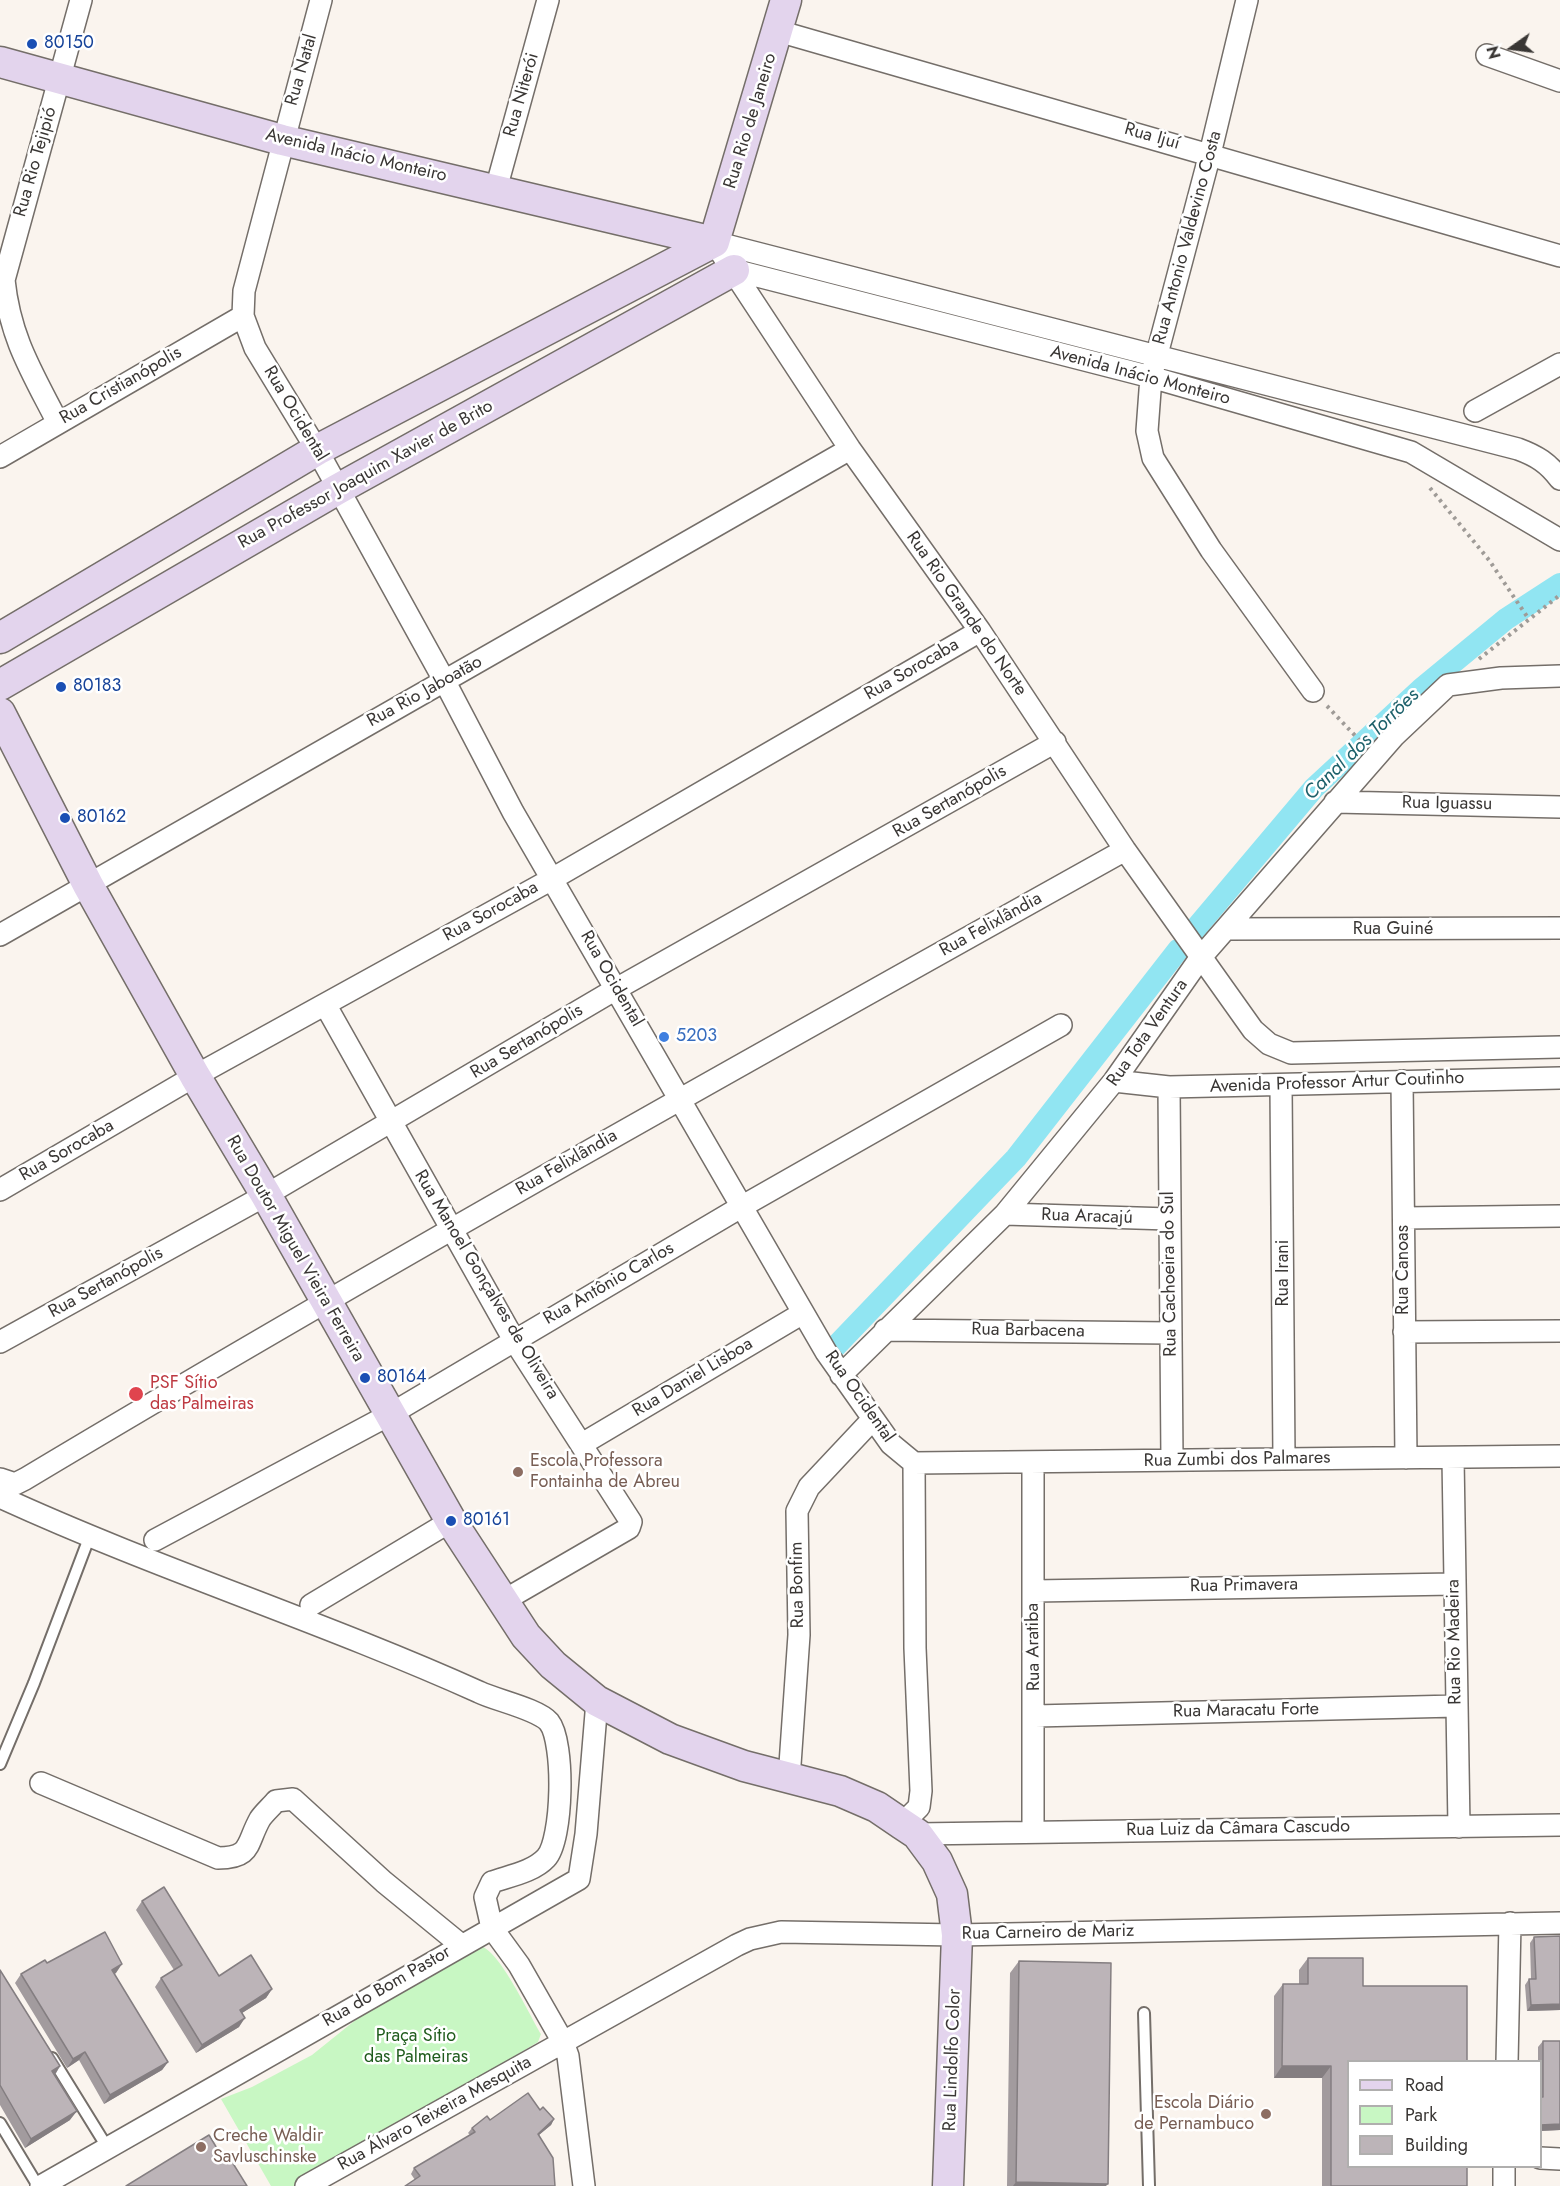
<!DOCTYPE html>
<html>
<head>
<meta charset="utf-8">
<style>
  body { margin:0 }
  #map { position:relative; width:1560px; height:2186px; overflow:hidden; background:#faf4ee; font-family:Jost,sans-serif }
  canvas { display:block }
  .legend { position:absolute; left:1347px; top:2060px; width:195px; height:108px; box-sizing:border-box; background:#fff; border:2px solid #b0afae; margin:0; padding:8px 10px; list-style:none; font-size:18px; color:#393634 }
  .legend li { display:flex; align-items:center; gap:12px; height:30px }
  .legend b { width:30px; border:2px solid #b0afae }
  .north { position:absolute; left:1482px; top:18px; width:60px; height:60px; -webkit-text-stroke:4px #fff; paint-order:stroke; rotate:256deg; font-size:16px; font-weight:700; line-height:24px; text-align:center; color:#393634 }
  .north::after { content:''; display:block; margin:auto; width:21px; height:27px; background:#393634; clip-path:polygon(50% 0,100% 100%,50% 72%,0 100%) }
</style>
</head>
<body>
<div id="map">
<canvas width="1560" height="2186"></canvas>
<ul class="legend">
<li><b style="height:8px;background:#e3d4ed"></b>Road</li>
<li><b style="height:16px;background:#c8f7c3"></b>Park</li>
<li><b style="height:16px;background:#bcb4b8"></b>Building</li>
</ul>
<div class="north">N</div>
</div>
<script>
const g = document.querySelector('canvas').getContext('2d');
g.lineJoin = 'round';
function fill(path, color) {
  g.fillStyle = color;
  g.fill(path, 'evenodd');
}
function trace(path, color, width, dash) {
  g.strokeStyle = color;
  g.lineWidth = width;
  g.lineCap = dash ? 'butt' : 'round';
  g.setLineDash(dash || []);
  g.stroke(path);
}
function write(font, color, halo, rows, align = 'center') {
  g.font = font + ' Jost,sans-serif';
  g.lineWidth = 5;
  g.setLineDash([]);
  g.textBaseline = 'middle';
  g.strokeStyle = halo;
  g.fillStyle = color;
  for (const [text, x, y, turn = 0] of rows) {
    g.save();
    g.translate(x, y);
    g.rotate((+turn || 0) * Math.PI / 180);
    g.textAlign = isNaN(turn) ? turn : align;
    if (halo) g.strokeText(text, 0, 0);
    g.fillText(text, 0, 0);
    g.restore();
  }
}
const green = new Path2D(`
  M480,1946C499,1949 530,2016 541,2034L538,2042L300,2186H271L221,2099L252,2087L312,2055L363,2014Z`);
const canal = new Path2D(`
  M1190,935L1314,788L1421,689L1506,619L1560,584
  M835,1347L1016,1158L1178,950`);
const path = new Path2D(`
  M1430,488L1489,560L1528,618
  M1479,659L1560,595
  M1327,706L1363,744`);
const lane = new Path2D(`
  M0,1764L34,1683L89,1538
  M1144,2013L1149,2186
  M52,2058L107,2147
  M0,2123L38,2186`);
const street = new Path2D(`
  M321,0L244,291L243,316L255,348L317,450L444,680L513,812L826,1352L891,1444L914,1463L915,1648L921,1791L919,1807L902,1824
  M1247,0L1210,154L1151,377L1147,431L1153,458L1211,550L1313,691
  M778,31L1560,256
  M1487,55L1560,81
  M496,189L548,0
  M714,242L850,449L980,631L1125,850L1253,1030L1269,1044L1291,1053L1560,1047
  M714,242L1518,449C1537,456 1548,463 1560,479
  M734,270L1151,377L1411,452L1560,540
  M1475,411L1560,364
  M58,423C32,372 10,338 4,280L81,0
  M0,457L243,316
  M1335,802L1560,807
  M1226,929L1560,928
  M0,935L850,449
  M326,1006L514,1340L631,1522L629,1528L503,1601
  M1114,1081L1169,1087L1560,1078
  M1402,1081L1406,1458
  M1281,1086L1284,1459
  M1169,1087L1172,1460
  M0,1190L195,1076L552,879L980,631
  M1005,1214L1169,1219
  M1404,1218L1560,1216
  M885,1330L1170,1333
  M1404,1332L1560,1331
  M0,1342L266,1195L616,989L1055,742
  M841,1375L1005,1214L1114,1081L1201,957L1394,736L1448,685L1501,678L1560,676
  M582,1444L803,1313
  M1453,1458L1459,1827
  M1033,1462V1832
  M914,1463L1560,1456
  M0,1479L15,1484L25,1479C387,1262 756,1056 1125,850
  M0,1497C157,1569 321,1621 479,1692C495,1700 538,1709 549,1722C565,1742 563,1840 546,1858C533,1872 509,1876 492,1882L485,1897L492,1928L519,1965L563,2042L568,2056L584,2186
  M155,1540L389,1415L741,1207L1061,1025
  M1034,1591L1454,1584
  M311,1605L451,1521
  M1035,1716L1456,1706
  M789,1779L799,1635L797,1511L809,1487L872,1420
  M41,1783L218,1858C252,1858 246,1844 260,1819C264,1813 271,1807 276,1801L293,1799L384,1882L461,1945
  M917,1834L1560,1825
  M1507,2062L1510,1923
  M1540,2158L1560,2159
  M41,2186L579,1879L586,1834L597,1701
  M306,2186L737,1945L750,1939L781,1932L957,1935L1560,1923
  M1504,2186V2166`);
const secondary = new Path2D(`
  M0,62L282,140L714,242
  M714,242L786,0
  M0,638L317,450L714,242
  M0,685L338,489L734,270
  M0,713L88,885L195,1076L266,1195L451,1521L526,1636L553,1665L597,1701L670,1739L744,1766L840,1791L877,1807L902,1824L917,1834L937,1861L952,1894L957,1935L948,2186`);
const wall = new Path2D(`
  M142,1901L219,1976L272,1989L266,1998L242,2013L239,2027L196,2053L155,1987L161,1978L174,1970L136,1910Z
  M1534,1937L1560,2010L1527,2011L1525,1985L1529,1979H1531L1530,1943Z
  M1308,1958L1363,1986L1467,2186H1322V2078H1274V1996L1283,1984H1299V1970Z
  M1019,1961L1106,2186H1007L1010,1973Z
  M47,1963L116,1973L114,1974L168,2062L162,2070L104,2104L79,2060L67,2068L15,1983L21,1974Z
  M0,1970L60,2066L55,2075L70,2120L25,2148L0,2105Z
  M1543,2041H1560V2130L1540,2131V2061H1538V2047Z
  M540,2110L554,2119L551,2125L539,2135L415,2180L411,2174L414,2168L470,2135L468,2133L472,2128L490,2120Z`);
const shadedWall = new Path2D(`
  M122,1964L116,1973L106,1978L112,1970Z
  M272,1989L266,1998L234,2018L240,2010Z
  M1560,2004V2010L1527,2011L1531,2005Z
  M245,2018L239,2027L196,2053L202,2045Z
  M85,2052L79,2060L67,2068L73,2059Z
  M168,2062L162,2070L104,2104L110,2095Z
  M60,2066L54,2076L52,2071Z
  M1282,2066H1331L1322,2078H1274Z
  M77,2111L70,2120L25,2148L31,2139Z
  M554,2119L551,2125L534,2139L538,2134Z
  M1560,2124V2130L1540,2131V2125Z
  M1016,2182L1108,2184L1106,2186H1013Z`);
const building = new Path2D(`
  M164,1887L219,1976L251,1955L272,1989L240,2010L245,2018L202,2045L161,1978L182,1965L142,1901Z
  M105,1932L122,1964L112,1970L168,2062L110,2095L85,2052L73,2059L21,1974L45,1960L47,1963Z
  M1560,1936V2004L1531,2005L1529,1979H1536L1534,1937Z
  M1308,1958H1363V1986H1467V2061H1348V2166H1467V2186H1331V2066H1282L1283,1984H1308Z
  M1019,1961L1111,1963L1108,2184L1016,2182Z
  M0,1970L60,2066L52,2071L77,2111L31,2139L0,2085Z
  M1543,2041H1560V2124L1540,2125V2097H1543Z
  M528,2093L540,2110L543,2107L554,2119L538,2134L553,2158L555,2186H405L420,2176L414,2168L475,2132L472,2128L487,2116L490,2120Z
  M209,2135L224,2160L229,2157L247,2186H126Z`);
const markers = [
  [32,44,6,"#1a4fb4"],
  [61,687,6,"#1a4fb4"],
  [65,818,6,"#1a4fb4"],
  [664,1037,6,"#3f7fe0"],
  [365,1378,6,"#1a4fb4"],
  [136,1394,8,"#e0444e"],
  [518,1472,6,"#8d6e63"],
  [451,1521,6,"#1a4fb4"],
  [1266,2114,6,"#8d6e63"],
  [201,2147,6,"#8d6e63"]
];
const transitNames = [
  ["80150",44,44],
  ["80183",73,687],
  ["80162",77,818],
  ["80164",377,1378],
  ["80161",463,1521]
];
const streetNames = [
  ["Rua Natal",302,70,-74],
  ["Rua Niterói",522,95,-74],
  ["Rua Rio de Janeiro",751,121,-73],
  ["Rua Ijuí",1152,137,16],
  ["Avenida Inácio Monteiro",356,156,13],
  ["Rua Rio Tejipió",36,162,-74],
  ["Rua Antonio Valdevino Costa",1188,238,-75],
  ["Avenida Inácio Monteiro",1140,376,15],
  ["Rua Cristianópolis",121,386,-30],
  ["Rua Ocidental",295,414,59],
  ["Rua Professor Joaquim Xavier de Brito",366,475,-29],
  ["Rua Rio Grande do Norte",966,614,55],
  ["Rua Sorocaba",912,670,-30],
  ["Rua Rio Jaboatão",425,692,-29],
  ["Rua Sertanópolis",950,802,-30],
  ["Rua Iguassu",1447,804,1],
  ["Rua Sorocaba",491,912,-29],
  ["Rua Felixlândia",991,925,-29],
  ["Rua Guiné",1393,930],
  ["Rua Ocidental",611,979,60],
  ["Rua Tota Ventura",1148,1033,-55],
  ["Rua Sertanópolis",527,1042,-31],
  ["Avenida Professor Artur Coutinho",1337,1083,-2],
  ["Rua Sorocaba",67,1151,-30],
  ["Rua Felixlândia",567,1163,-30],
  ["Rua Aracajú",1087,1217,2],
  ["Rua Doutor Miguel Vieira Ferreira",295,1249,60],
  ["Rua Canoas",1404,1270,-90],
  ["Rua Irani",1284,1273,-90],
  ["Rua Cachoeira do Sul",1170,1274,-91],
  ["Rua Sertanópolis",106,1283,-29],
  ["Rua Antônio Carlos",609,1284,-30],
  ["Rua Manoel Gonçalves de Oliveira",486,1285,59],
  ["Rua Barbacena",1028,1331,1],
  ["Rua Daniel Lisboa",693,1378,-31],
  ["Rua Ocidental",859,1397,55],
  ["Rua Zumbi dos Palmares",1237,1460,-1],
  ["Rua Bonfim",798,1585,-91],
  ["Rua Primavera",1244,1586,-1],
  ["Rua Rio Madeira",1455,1642,-91],
  ["Rua Aratiba",1034,1647,-91],
  ["Rua Maracatu Forte",1246,1711,-1],
  ["Rua Luiz da Câmara Cascudo",1238,1829,-1],
  ["Rua Carneiro de Mariz",1048,1933,-1],
  ["Rua do Bom Pastor",387,1987,-30],
  ["Rua Lindolfo Color",953,2060,-88],
  ["Rua Álvaro Teixeira Mesquita",435,2114,-29]
];
const shopNames = [
  ["5203",676,1037]
];
const healthNames = [
  ["PSF Sítio",150,1384],
  ["das Palmeiras",150,1405]
];
const educationNames = [
  ["Escola Professora",530,1462],
  ["Fontainha de Abreu",530,1483],
  ["Escola Diário",1254,2104,"right"],
  ["de Pernambuco",1254,2125,"right"],
  ["Creche Waldir",213,2137],
  ["Savluschinske",213,2158]
];
const parkNames = [
  ["Praça Sítio",416,2037],
  ["das Palmeiras",416,2058]
];
const waterNames = [
  ["Canal dos Torrões",1362,745,-44]
];
fill(green, '#c8f7c3');
trace(canal, '#91e5f2', 22);
trace(lane, '#746e69', 14);
trace(street, '#746e69', 24);
trace(secondary, '#746e69', 33);
trace(path, '#9f9b97', 4, [3, 4.5]);
trace(lane, '#fff', 10);
trace(street, '#fff', 21);
trace(secondary, '#e3d4ed', 30);
fill(wall, '#a29b9e');
fill(shadedWall, '#847e81');
fill(building, '#bcb4b8');
trace(building, '#847e81', 1.5);
for (const [x, y, r, color] of markers) {
  const dot = new Path2D();
  dot.arc(x, y, r, 0, 2 * Math.PI);
  g.fillStyle = color;
  g.fill(dot);
  trace(dot, '#fff', 2);
}
write('18px', '#164399', '#fff', transitNames, 'left');
write('18px', '#393634', '#fff', streetNames);
write('18px', '#366cbe', '#fff', shopNames, 'left');
write('18px', '#be3a42', '#fff', healthNames, 'left');
write('18px', '#785e54', '#fff', educationNames, 'left');
write('18px', '#205c1d', '#fff', parkNames);
write('italic 20px', '#1d616b', '#fff', waterNames);
</script>
</body>
</html>
